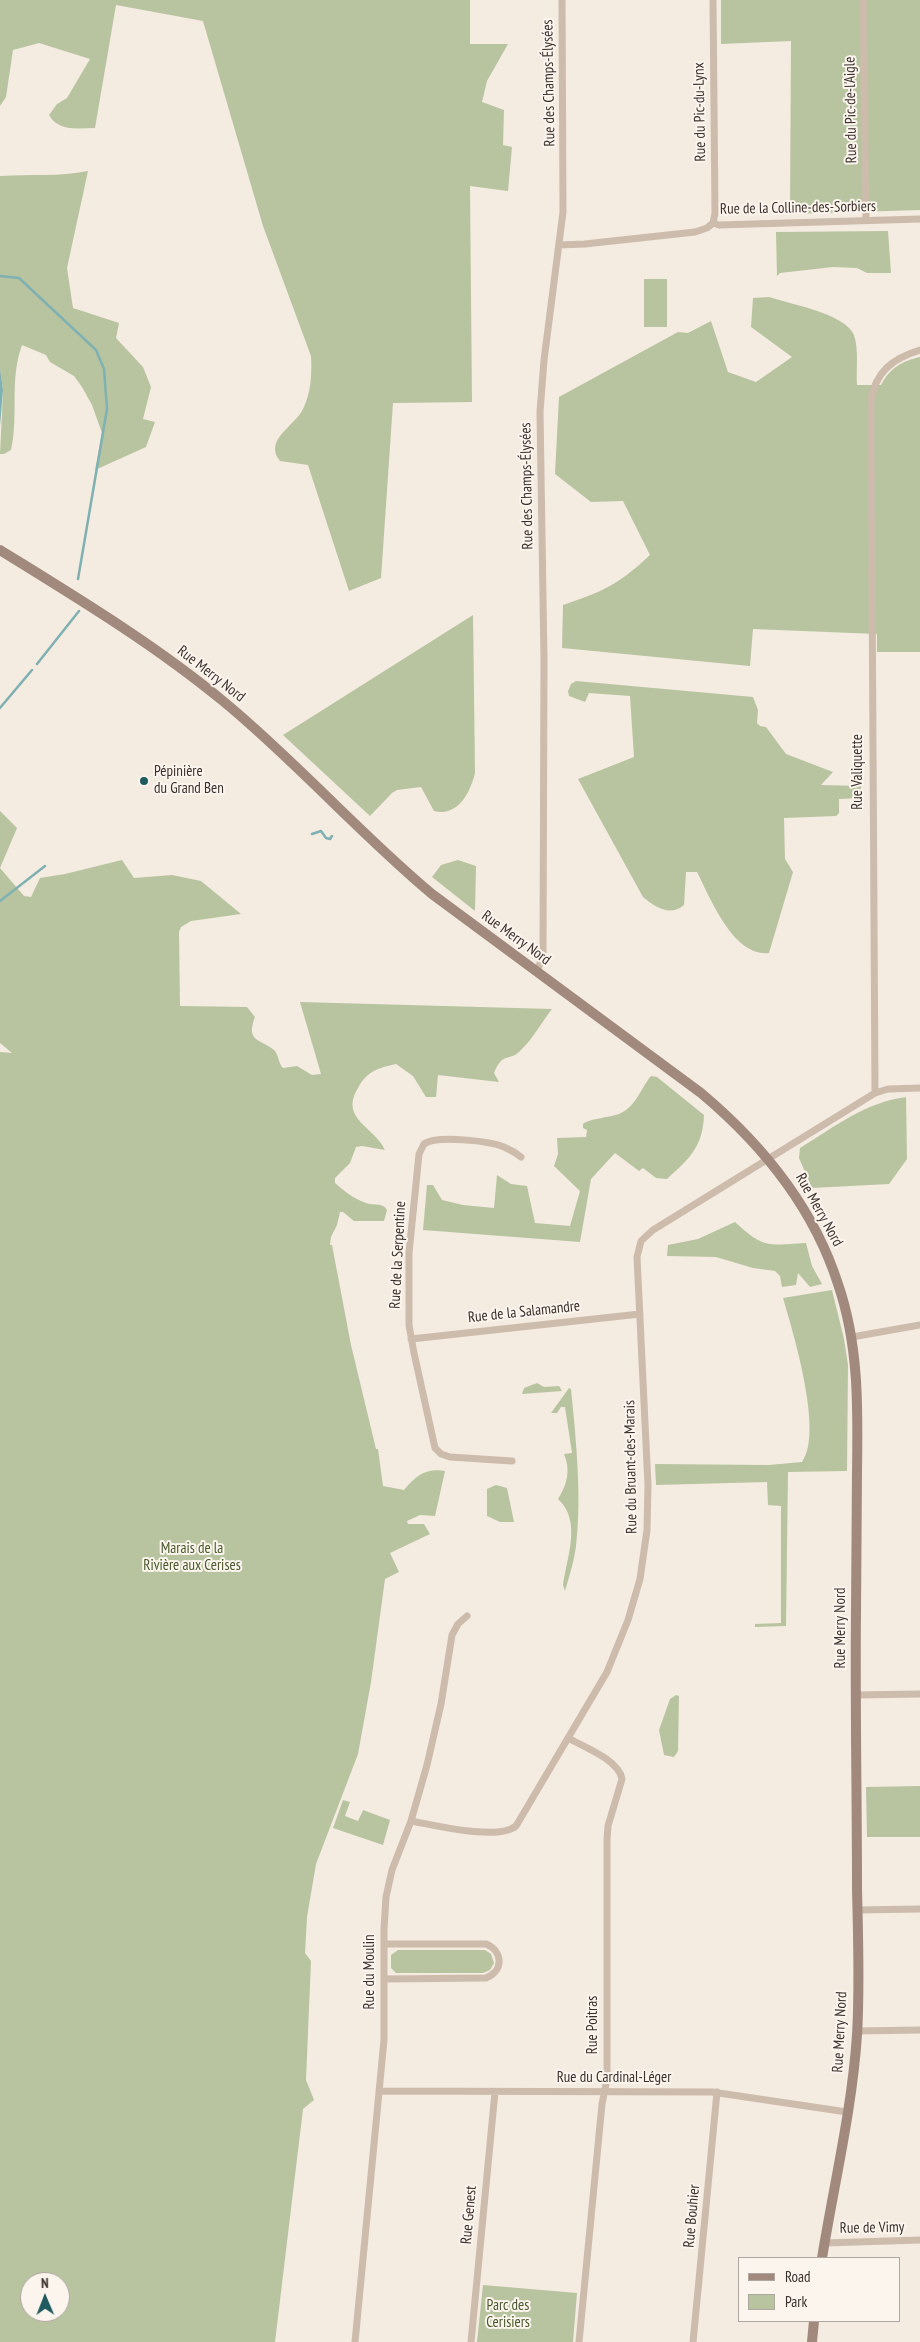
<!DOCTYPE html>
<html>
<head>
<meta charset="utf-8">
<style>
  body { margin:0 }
  #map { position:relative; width:920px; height:2342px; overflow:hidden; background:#f4ebe1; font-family:"PT Sans Narrow",sans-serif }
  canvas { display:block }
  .legend { position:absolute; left:738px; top:2257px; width:162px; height:65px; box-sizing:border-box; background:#fbf5ee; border:1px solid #aea6a0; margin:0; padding:6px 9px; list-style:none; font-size:15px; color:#3b302b }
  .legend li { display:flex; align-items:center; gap:10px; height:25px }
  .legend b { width:25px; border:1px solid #aea6a0 }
  .north { position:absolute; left:20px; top:2272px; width:50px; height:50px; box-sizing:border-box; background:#fbf5ee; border:1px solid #aea6a0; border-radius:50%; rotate:359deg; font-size:14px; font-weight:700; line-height:20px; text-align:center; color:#3b302b }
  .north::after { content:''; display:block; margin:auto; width:18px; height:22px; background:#1f5a5e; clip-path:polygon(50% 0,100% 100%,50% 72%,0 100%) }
</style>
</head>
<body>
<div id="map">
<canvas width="920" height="2342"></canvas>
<ul class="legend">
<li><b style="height:6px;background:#a18a7d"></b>Road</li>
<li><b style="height:14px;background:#b8c4a0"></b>Park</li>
</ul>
<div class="north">N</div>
</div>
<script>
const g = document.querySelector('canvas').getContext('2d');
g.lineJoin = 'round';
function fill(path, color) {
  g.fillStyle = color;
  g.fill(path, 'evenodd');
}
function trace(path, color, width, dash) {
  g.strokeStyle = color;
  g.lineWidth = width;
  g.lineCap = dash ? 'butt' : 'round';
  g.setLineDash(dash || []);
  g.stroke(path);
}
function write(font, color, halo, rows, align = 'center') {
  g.font = font + ' "PT Sans Narrow",sans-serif';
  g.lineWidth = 4;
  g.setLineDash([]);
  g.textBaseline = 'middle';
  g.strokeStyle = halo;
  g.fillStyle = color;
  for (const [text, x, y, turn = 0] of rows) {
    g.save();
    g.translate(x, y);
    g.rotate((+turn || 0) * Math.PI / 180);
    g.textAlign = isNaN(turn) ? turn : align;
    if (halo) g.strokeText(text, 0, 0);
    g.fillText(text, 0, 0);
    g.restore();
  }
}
const green = new Path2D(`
  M0,0H470V44H508L487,81L482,102L504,110L503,145L512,147L508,191L470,186L472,402L393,403L381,578L349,591L308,465L280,461C263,440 295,426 303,409C311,393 312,374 311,356L263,226L203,21L116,5L95,128C77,128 59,132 49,115L57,104L67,98L90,59L39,43L13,50L6,97L0,106Z
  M721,0H920V210L790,214L791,41L721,44Z
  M88,171L67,268L73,308L119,323L116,338L143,367L151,387L143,419L155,422L146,447L95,470L102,433L92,405L82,387L74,376L50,362L46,355L22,345C9,381 19,414 11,450L4,454H0L3,390L0,368V176C29,174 60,177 88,171Z
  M888,231L891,273H867L857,268L833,267L780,273L777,276L776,232Z
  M644,279H667V327H644Z
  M769,297C790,304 846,314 854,335C859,350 856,370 857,385H881C890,368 902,361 920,357V652H877V634L753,629L750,666L562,648L563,605C604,591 618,585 650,555L623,501L591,502L555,474L559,397L678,332L688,333L711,321L728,372L756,382L792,357L751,327L753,298Z
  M473,615L475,773C470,793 458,817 434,811L421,787L397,790L392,793L370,816L283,735Z
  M576,681L753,697L758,710L757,723L760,726L766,727L786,754L833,772L821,785L861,786V798L839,799V813L836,816L784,818L785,859L793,872L769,953C733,957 710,897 697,872H686L684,905C670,917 655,907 643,897L578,779L634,757L630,696L589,693L585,702L569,696L568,691L571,684Z
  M0,811L17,828L0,868L24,896L31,897L40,878L65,874L122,860L134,878L172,875L201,881L241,914L191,921L181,927L179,932L180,1006L247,1007L255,1017C245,1042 261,1039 274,1050C279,1055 278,1063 283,1068L297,1066L312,1075L321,1074L300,1002L552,1009C542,1022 532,1040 520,1051C509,1062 503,1051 494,1073L499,1082L438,1075L436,1097H426L413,1076L396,1064C378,1068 367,1071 358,1088C339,1119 375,1127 385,1150L362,1146L356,1147L350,1163L335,1178V1183C344,1191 354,1199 366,1203C373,1206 383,1202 387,1210L384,1221H354L343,1212H340L337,1225L331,1237L330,1245H332L351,1345L376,1449H378L383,1486L404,1490C416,1476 425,1468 445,1471L435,1516L420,1515L407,1521L408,1524H424L430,1534L390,1553L399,1572L385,1579L371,1682L358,1754L316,1864L307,1917L305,1953L311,1961L306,2080L314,2100L303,2109L275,2342H0V1052L12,1053L0,1043ZM30,2282H60V2312H30Z
  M458,860L476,866L475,911L432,877L441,865Z
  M651,1076L657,1077L704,1115C703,1147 689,1159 667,1179L656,1178L643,1168L639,1171L615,1153L591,1179L580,1242L423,1230L427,1185H433L442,1200L463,1205L494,1208L497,1175L511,1184L527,1186L535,1223L570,1226L580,1191L554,1166L558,1154L557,1138L586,1137L587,1130L583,1128V1124C590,1118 611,1118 621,1113C636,1106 641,1088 651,1076Z
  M906,1097L907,1159L889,1184L812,1188L799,1158L800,1148C834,1127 866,1102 906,1097Z
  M735,1222C764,1249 768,1245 806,1243L812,1266L822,1284L810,1287L798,1273L796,1285L782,1287L780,1276L775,1271L753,1268L716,1257L667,1256L668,1245L698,1239Z
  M832,1290L844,1339L848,1365L847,1471L788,1472L786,1626L755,1627V1624L781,1623V1506L768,1505L767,1482L656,1485L655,1464L769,1465L802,1462C824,1433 793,1332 783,1298Z
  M537,1383L544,1387L559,1386L562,1391L522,1394L524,1388Z
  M569,1388L571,1389C576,1439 582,1496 576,1546C574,1562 569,1577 565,1591L563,1585C567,1556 582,1521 558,1499C567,1485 571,1470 564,1454L572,1453L565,1407H561L557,1413H551Z
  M496,1485L507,1488L514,1522H500L487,1516V1489Z
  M676,1695L679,1696L678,1751L674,1757L664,1755L659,1730L670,1699Z
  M920,1786V1837H867L866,1787Z
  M343,1800L350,1802L345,1816L358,1821L363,1810L390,1820L383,1845L333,1828Z
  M398,1950H485L491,1954L494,1963L490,1970L483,1973H396L391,1968V1955Z
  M483,2285L577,2293L573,2342H477Z`);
const water = new Path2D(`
  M0,368L3,390L0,426Z`);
const stream = new Path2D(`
  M0,276L19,278L96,350L104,369L107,409L78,579
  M37,664L79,611
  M0,708L32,670
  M312,834L321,831L326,838L330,839L332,836
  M0,901L45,866`);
const street = new Path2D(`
  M713,0L715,213L713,223
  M863,0L866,220
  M713,223L719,225L920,219
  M559,245L585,244L695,232L707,228L713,223
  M537,972L543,954L544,659L540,412L544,360L563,212L562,0
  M875,1093L888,1089L920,1088
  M852,1337L920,1325
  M411,1339L640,1314
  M512,1461L450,1457L441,1454L435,1448L414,1353L409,1325V1253L419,1154L424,1144C437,1135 489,1141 504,1147C511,1150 516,1153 521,1157
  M855,1695L920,1694
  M568,1738C584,1747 619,1760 622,1779L608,1826L607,1840V2079L602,2104L579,2342
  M411,1821C433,1825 498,1841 516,1826L607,1672L628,1620L640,1579L647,1530L648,1485L637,1257L641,1241L653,1230L875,1093L871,401C875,372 893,358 920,350
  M857,1910L920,1909
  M384,1944H486C503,1951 504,1971 486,1978L384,1979
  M857,2031L920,2030
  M379,2091L712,2092L847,2112
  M824,2243L920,2240
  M355,2342L384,2040V1929L386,1897L392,1870L411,1821L427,1765L441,1704L452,1635L458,1624L467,1616
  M471,2342L495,2092
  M693,2342L717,2092`);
const secondary = new Path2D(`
  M0,550C76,597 154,644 223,701C296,761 359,833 432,894L701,1093C763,1145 813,1206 838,1284C859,1345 858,1408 857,1472C857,1519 856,1565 856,1612C855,1704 857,1796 857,1888C858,1937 860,1986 857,2035C852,2110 834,2184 822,2258
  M812,2342L814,2321`);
const markers = [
  [144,781,5,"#1f5a5e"]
];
const streetNames = [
  ["Rue des Champs-Élysées",549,83,-91],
  ["Rue du Pic-de-l'Aigle",851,110,-91],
  ["Rue du Pic-du-Lynx",700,112,-91],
  ["Rue de la Colline-des-Sorbiers",798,208,-1],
  ["Rue des Champs-Élysées",527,486,-91],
  ["Rue Merry Nord",211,674,38],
  ["Rue Valiquette",858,772,-90],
  ["Rue Merry Nord",516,938,36],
  ["Rue Merry Nord",819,1210,61],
  ["Rue de la Serpentine",398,1255,-87],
  ["Rue de la Salamandre",524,1312,-6],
  ["Rue du Bruant-des-Marais",631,1467,-91],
  ["Rue Merry Nord",841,1628,-90],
  ["Rue du Moulin",370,1972,-90],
  ["Rue Poitras",593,2025,-90],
  ["Rue Merry Nord",840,2032,-87],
  ["Rue du Cardinal-Léger",614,2078],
  ["Rue Genest",469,2215,-85],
  ["Rue Bouhier",692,2216,-85],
  ["Rue de Vimy",872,2228,-1]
];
const poiNames = [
  ["Pépinière",154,772],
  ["du Grand Ben",154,789]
];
const parkNames = [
  ["Marais de la",192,1549],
  ["Rivière aux Cerises",192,1566],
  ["Parc des",508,2306],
  ["Cerisiers",508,2323]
];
fill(green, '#b8c4a0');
fill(water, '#7fb0b2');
trace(stream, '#7fb0b2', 2.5);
trace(street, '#cdbbac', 7);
trace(secondary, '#a18a7d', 10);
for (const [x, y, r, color] of markers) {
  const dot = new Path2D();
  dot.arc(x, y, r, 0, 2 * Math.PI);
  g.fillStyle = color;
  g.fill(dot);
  trace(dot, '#fbf5ee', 2);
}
write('15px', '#3b302b', '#fbf5ee', streetNames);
write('15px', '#3b302b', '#fbf5ee', poiNames, 'left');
write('15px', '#4a5a2e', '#fbf5ee', parkNames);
</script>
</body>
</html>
